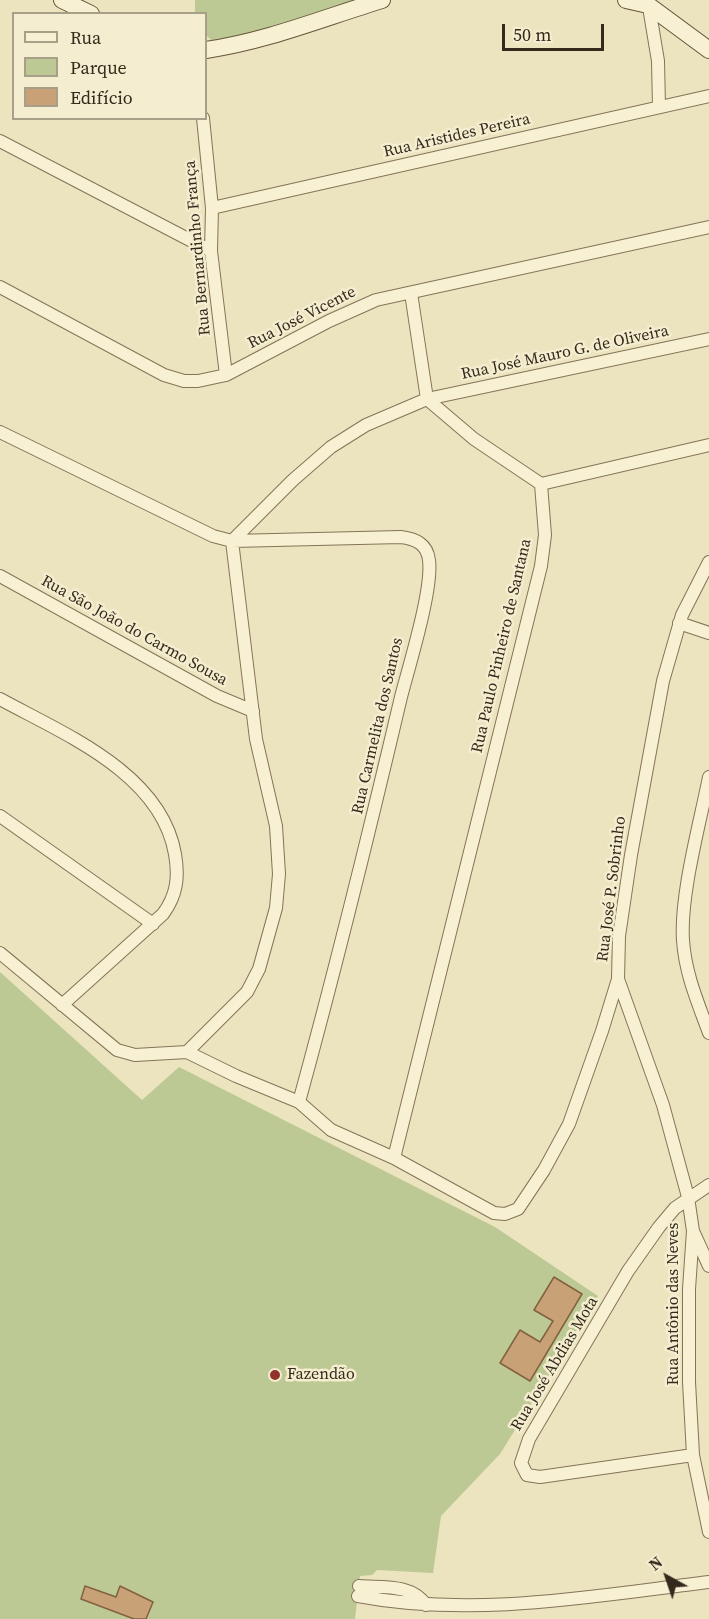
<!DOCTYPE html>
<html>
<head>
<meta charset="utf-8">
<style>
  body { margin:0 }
  #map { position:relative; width:709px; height:1619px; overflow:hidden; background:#ece3bf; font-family:"Source Serif 4",serif }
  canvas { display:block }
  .legend { position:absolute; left:12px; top:12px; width:195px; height:108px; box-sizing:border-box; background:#f4edcf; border:2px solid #a79f87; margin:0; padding:8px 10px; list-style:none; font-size:18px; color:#342a1c }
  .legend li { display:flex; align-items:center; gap:12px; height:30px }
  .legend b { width:30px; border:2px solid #a79f87 }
  .north { position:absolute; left:637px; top:1547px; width:60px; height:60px; -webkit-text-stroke:4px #f4edcf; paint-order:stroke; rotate:320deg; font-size:16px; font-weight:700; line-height:24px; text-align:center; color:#342a1c }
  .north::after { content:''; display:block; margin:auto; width:21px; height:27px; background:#342a1c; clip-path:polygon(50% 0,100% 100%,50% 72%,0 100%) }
  .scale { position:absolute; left:502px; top:24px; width:102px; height:27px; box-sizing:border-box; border:3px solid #342a1c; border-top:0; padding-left:8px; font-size:18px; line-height:21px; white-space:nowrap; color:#342a1c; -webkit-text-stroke:4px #f4edcf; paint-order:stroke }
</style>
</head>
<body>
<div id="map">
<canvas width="709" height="1619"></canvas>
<ul class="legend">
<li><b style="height:8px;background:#f7f0d2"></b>Rua</li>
<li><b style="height:16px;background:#bdc994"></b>Parque</li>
<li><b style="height:16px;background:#c9a176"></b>Edifício</li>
</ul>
<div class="north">N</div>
<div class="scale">50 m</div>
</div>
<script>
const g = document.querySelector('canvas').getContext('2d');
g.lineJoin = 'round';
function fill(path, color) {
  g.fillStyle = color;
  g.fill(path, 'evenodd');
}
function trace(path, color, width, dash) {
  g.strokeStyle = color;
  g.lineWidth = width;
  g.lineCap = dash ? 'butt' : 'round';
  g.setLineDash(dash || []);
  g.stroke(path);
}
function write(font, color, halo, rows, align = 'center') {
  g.font = font + ' "Source Serif 4",serif';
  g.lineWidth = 5;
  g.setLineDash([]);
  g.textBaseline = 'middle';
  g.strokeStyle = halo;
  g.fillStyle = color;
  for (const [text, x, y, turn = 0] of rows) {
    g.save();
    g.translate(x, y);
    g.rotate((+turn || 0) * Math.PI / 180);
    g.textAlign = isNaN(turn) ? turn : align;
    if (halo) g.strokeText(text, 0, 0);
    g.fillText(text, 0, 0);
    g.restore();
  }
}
const green = new Path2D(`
  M195,0H355L221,50L206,35V14H195Z
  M0,972L142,1100L179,1067L495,1227L598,1296L500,1454L441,1516L433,1573L377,1570L372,1575L360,1576L355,1619H0Z`);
const building = new Path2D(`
  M554,1277L582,1294L530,1381L500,1363L520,1330L540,1342L553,1321L534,1310Z
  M85,1586L116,1597L120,1586L153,1602L146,1619H134L81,1599Z`);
const street = new Path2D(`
  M648,1L658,61L659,107
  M203,118L212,208L211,251L226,375
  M0,141L211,251
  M212,208L709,96
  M0,287L164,375L184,381H198L226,375L329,321L376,300L709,227
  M411,293L427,399
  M427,399L474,439L541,484
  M0,432L213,536L232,541L401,537C416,539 427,544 429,560C433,589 409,666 401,697C369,833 336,967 299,1102
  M541,484L709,445
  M232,541L293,480L331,447L366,425L427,399L709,339
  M0,576L217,696L253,711
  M679,623L709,633
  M0,699C64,734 161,773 175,854C179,877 177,895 163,914L62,1005
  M709,777C700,823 680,895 683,940C685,973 698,1003 709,1033
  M0,816L153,924
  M0,953L117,1050L135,1055L187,1052L236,1076L299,1102L331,1130L394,1158L494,1213L505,1214L518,1209L544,1170L569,1124L602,1031L618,979L619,936L631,855L663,681L682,615L709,562
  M618,979L663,1105L688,1197L693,1231L689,1289V1382L693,1455L709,1532
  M187,1052L247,992L259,969L276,908L279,874L276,826L256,739L232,541
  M394,1158L541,566L545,535L541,484
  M693,1231L709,1266
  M693,1455L540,1477L527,1475L521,1463L529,1439L628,1271L659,1227L675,1208L709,1185
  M359,1586C382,1588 411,1583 426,1605
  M358,1596C474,1618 593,1596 709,1582`);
const secondary = new Path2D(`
  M62,0L91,14
  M626,0L648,5L709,50
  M206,50C267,41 323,18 382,0`);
const markers = [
  [275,1375,6,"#91352a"]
];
const streetNames = [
  ["Rua Aristides Pereira",457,136,-13],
  ["Rua Bernardinho França",198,248,-95],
  ["Rua José Vicente",302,318,-27],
  ["Rua José Mauro G. de Oliveira",565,353,-12],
  ["Rua São João do Carmo Sousa",134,631,29],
  ["Rua Paulo Pinheiro de Santana",502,646,-77],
  ["Rua Carmelita dos Santos",378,726,-77],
  ["Rua José P. Sobrinho",612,889,-83],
  ["Rua Antônio das Neves",674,1304,-90],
  ["Rua José Abdias Mota",555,1364,-59]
];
const poiNames = [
  ["Fazendão",287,1375]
];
fill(green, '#bdc994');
fill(building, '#c9a176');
trace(building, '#82613f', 1.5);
trace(street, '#847458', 14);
trace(secondary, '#66553c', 18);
trace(street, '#f7f0d2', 12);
trace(secondary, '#f7f0d2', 16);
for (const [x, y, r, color] of markers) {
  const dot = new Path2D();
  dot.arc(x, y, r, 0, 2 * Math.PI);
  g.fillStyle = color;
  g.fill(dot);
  trace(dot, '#f4edcf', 2);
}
write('16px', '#342a1c', '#f4edcf', streetNames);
write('16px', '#342a1c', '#f4edcf', poiNames, 'left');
</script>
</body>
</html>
